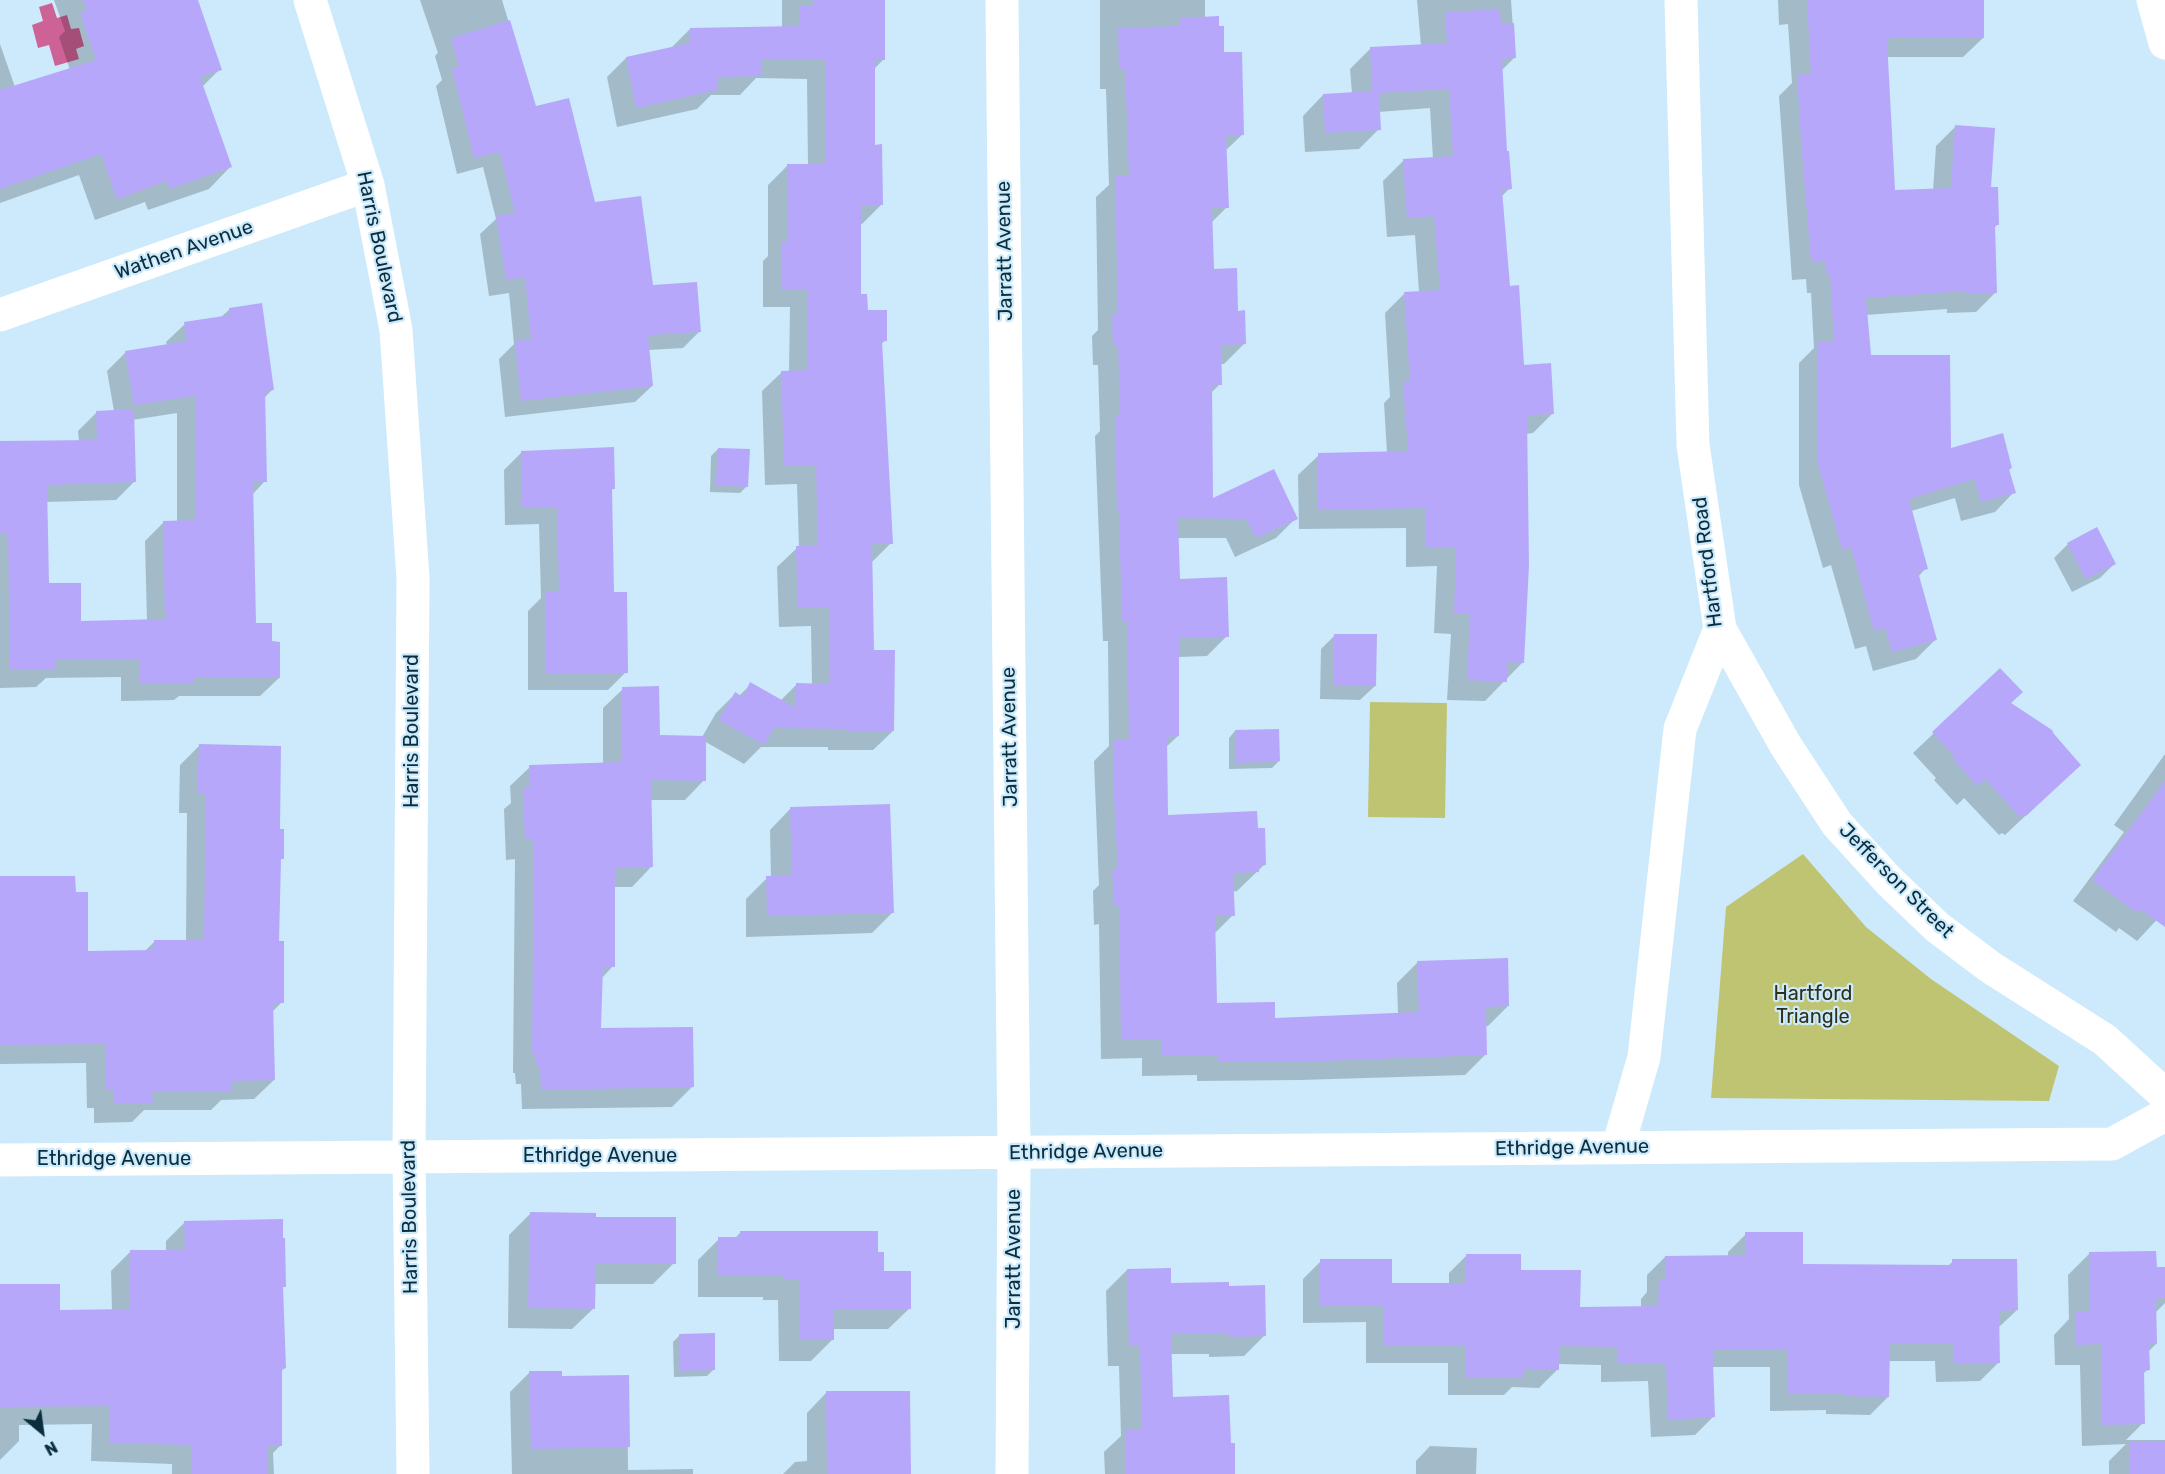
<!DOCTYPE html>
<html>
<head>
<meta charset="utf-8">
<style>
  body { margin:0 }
  #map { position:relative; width:2165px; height:1474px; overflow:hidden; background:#cceafb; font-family:Rubik,sans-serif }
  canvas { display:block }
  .north { position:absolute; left:12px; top:1402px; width:60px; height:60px; -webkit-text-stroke:4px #cceafb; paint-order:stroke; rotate:151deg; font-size:16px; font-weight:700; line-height:24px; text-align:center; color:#0a2e3e }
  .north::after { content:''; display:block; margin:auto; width:21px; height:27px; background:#0a2e3e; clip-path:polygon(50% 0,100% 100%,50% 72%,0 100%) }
</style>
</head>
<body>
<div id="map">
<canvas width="2165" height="1474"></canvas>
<div class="north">N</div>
</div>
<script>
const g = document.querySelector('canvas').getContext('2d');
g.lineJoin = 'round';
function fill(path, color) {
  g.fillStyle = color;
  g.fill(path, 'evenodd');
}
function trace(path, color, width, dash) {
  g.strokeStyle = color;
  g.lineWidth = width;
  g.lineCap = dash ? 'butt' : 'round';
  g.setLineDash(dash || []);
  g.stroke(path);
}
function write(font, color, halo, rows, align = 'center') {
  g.font = font + ' Rubik,sans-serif';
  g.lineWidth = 4.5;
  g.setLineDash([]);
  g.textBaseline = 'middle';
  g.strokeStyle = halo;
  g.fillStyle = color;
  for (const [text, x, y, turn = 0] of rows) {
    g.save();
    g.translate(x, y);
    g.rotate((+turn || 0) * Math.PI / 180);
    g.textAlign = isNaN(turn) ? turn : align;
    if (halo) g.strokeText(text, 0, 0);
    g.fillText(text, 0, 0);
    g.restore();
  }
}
const green = new Path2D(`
  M1370,702L1447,703L1445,818L1368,817Z
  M1803,854L1866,927L1931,979L2059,1066L2049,1101L1711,1098L1726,907Z`);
const water = new Path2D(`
  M52,3L57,18L67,15L71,29L79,28L84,46L76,49L79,59L55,66L49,45L38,48L32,25L43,21L39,7Z`);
const shadow = new Path2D(`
  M54,0H197L220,69L202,87L230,167L209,189L148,210L145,202L95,220L79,175L0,203V44L15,87L70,70L59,37L65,31Z
  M420,0H502L535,108L593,204L652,287L700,331L683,348L648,350L652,386L635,402L505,417L499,359L514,344L509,293L489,296L480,234L496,219L483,167L457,174L436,86L442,80L435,56L438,53Z
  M782,0H883V60L874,69V146L881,205L862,224H859V296L866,312L886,340L880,345L891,543L872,562L873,652L893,731L873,750H828V747H761L744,764L704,741V780L685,800H650L651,867L632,887H613V966L601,979L600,1030L692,1087L672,1107L522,1109L521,1084H516L515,1073H513L515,859L506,860L504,809L511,803L510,786L530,767L603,765V708L623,689L658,737H702L716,713L735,694L739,696L751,684L780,701L796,685H812L811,626L779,627L777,567L797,548H799L797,484L765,485L762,391L782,372H789L790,307H763V261L768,256V185L787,166H808L807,79L756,78L740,95H711L697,109L617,127L607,77L626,58L671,48L690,29L782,28Z
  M1100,0H1205V18L1223,54L1243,134L1225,151L1227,207L1211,223L1212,270L1236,312L1244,344L1224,364H1220V384L1210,394L1212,500L1296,518L1276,538L1235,557L1226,538H1177L1178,580L1227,636L1207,656L1178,657V736L1165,748L1166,816L1257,830L1265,864L1237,891L1232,892L1233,915L1214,934L1216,1004L1274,1019L1398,1014L1397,983L1417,963L1508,1006L1488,1026H1485L1486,1054L1465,1075L1300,1080L1197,1081V1075L1142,1076V1058L1101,1059L1099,924L1094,925L1093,891L1099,885L1094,761L1109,746L1108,641H1103L1095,436L1100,431L1098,365H1093L1092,336L1098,330L1096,197L1109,185L1106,89H1100Z
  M1417,0H1511L1515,57L1501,71L1506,153L1510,188L1501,197L1508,287L1523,366L1553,413L1533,433L1526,434L1522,663L1485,701L1447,700L1451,634L1434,633L1437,566L1406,567V528L1299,529L1298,475L1319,455L1387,453L1384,403L1390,397L1385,313L1405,293L1419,292L1415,235L1387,237L1383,181L1403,161L1433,159L1430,108L1378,112L1379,129L1359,149L1305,152L1303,116L1323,95L1352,94L1350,69L1370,49L1421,46Z
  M1778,0H1983V38L1963,57H1886L1894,192L1933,191L1936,146L1955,127L1989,189L1997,225L1993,229L1996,292L1976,312L1947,313V309L1866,315L1870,357L1950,450L2011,468L2008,471L2014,492L1995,512L1961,521L1955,498L1911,511L1926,568L1918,577L1936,639L1916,659L1873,671L1866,646L1855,649L1831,565L1823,568L1799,485V363L1814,348L1811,293H1807L1806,279L1792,280L1779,96L1792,83L1788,24L1779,25Z
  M230,309L273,389L264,398L265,481L252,495L254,624L270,643L279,678L260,696H179L174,700L121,701V677L46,678L36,687L0,688V442L79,441L78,431L97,412L114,411L107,371L126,352L167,346L166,342L185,324L220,318ZM177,413V522H164L145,541L147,621L80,622L47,585L46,502L116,500L135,481L132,420Z
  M718,449L747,486L740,493L710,492L711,456Z
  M522,452L614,488L610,492L612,594L626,672L608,690H528V611L541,598L539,524L505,525L504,470Z
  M2068,544L2114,564L2100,578L2072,592L2054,558Z
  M1335,635L1375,686L1360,700L1320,699L1321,649Z
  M1995,675L2009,704L2059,784L2005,835L2002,833L1999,835L1964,798L1957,805L1934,780L1936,778L1913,753Z
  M1235,731L1279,761L1272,768L1229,769V738Z
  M199,746L279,830L282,858L279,861L278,942L282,1002L272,1012L274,1080L254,1099L221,1100L211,1110H144L132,1122L94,1123V1108H87L86,1063L0,1064V878L74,894L87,953L145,951L154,942H186L187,813H179L180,765Z
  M2165,754V911L2137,941L2119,928L2116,932L2073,901L2124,832L2114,825Z
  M791,808L893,912L872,933L746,937V899L767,878L771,877L770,830Z
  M530,1214L594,1219L674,1263L653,1284H594V1308L572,1329L508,1328L509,1235Z
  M185,1222L284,1286L282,1289L285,1368L280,1372L281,1445L273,1453L274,1474H172V1464L91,1461L92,1424L19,1425V1441L0,1460V1285L58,1311H112L111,1271L130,1252H166V1241Z
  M740,1233L876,1254L882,1272L910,1308L888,1329H833L832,1340L811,1361H779L778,1300H763V1297H698V1260L719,1239H734Z
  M1746,1234L1801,1265L1947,1267L1953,1261L2017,1310L1998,1328V1363L1980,1381L1936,1382L1935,1361H1888V1397L1870,1415L1826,1414V1410L1770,1411V1367H1711L1713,1417L1695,1435L1651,1437L1648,1381L1601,1382V1365L1558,1364L1557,1370L1539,1388L1512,1387L1504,1395H1448V1363H1366V1322L1303,1323V1279L1321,1261L1391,1284H1449V1273L1467,1255L1519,1271L1579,1308H1641V1299L1647,1292V1275L1665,1257H1728V1252Z
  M2089,1254L2155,1268H2165V1303L2155,1313L2156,1344L2148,1352V1369L2142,1375L2143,1423L2126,1440H2165V1474H2109V1461L2126,1444L2082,1446L2080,1365H2055L2054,1335L2069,1319L2068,1275Z
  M1127,1270L1170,1284L1228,1287L1265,1335L1244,1356L1209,1357V1354H1170L1171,1399L1229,1444L1234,1474H1105L1104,1452L1121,1436L1119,1366H1108L1106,1291Z
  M680,1335L714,1369L707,1376L674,1377L673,1342Z
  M530,1372L560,1378L627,1376L628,1470L693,1469V1474H512L510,1392Z
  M826,1393L909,1474H783L795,1462L807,1461V1413Z
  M1430,1446L1477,1448L1476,1474H1416V1461Z`);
const building = new Path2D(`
  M83,0H198L222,70L200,77L232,167L170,189L167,181L117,199L101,154L0,189V90L96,60L80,13L87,11Z
  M814,0H885V60H875V145L882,144L883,205H861V294H867L868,310H887V341H882L893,544H872L874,650H895L894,731H847L846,729L774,728L764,745L719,720L735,692L743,697L750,682L796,708V683L830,684V607L798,608L796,546H818L816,465L784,466L781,371L808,370V289H782L781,241H787V164H826V60H761V76L718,77V90L636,108L626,57L690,43V28L800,26V5H814Z
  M1807,0H1984V38H1889V40H1887L1895,190L1951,188L1955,125L1995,128L1991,187H1998L1999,225H1995L1997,293L1966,294L1965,291L1866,298L1871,355H1950L1951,448L2003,433L2012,468L2009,469L2016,493L1981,502L1974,479L1909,499L1928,569L1918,572L1937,640L1892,652L1885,628L1874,631L1851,547L1842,550L1818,464V342H1834L1830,274H1826L1825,261H1811L1802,154L1797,75L1811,74Z
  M1500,9L1501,24L1514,23L1516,58L1502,59L1507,151H1509L1512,189L1502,190L1510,286L1519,285L1524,365L1551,363L1554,414L1527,415L1529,565L1524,663L1507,662V682L1467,680L1470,614H1454L1456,547H1426L1425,508L1318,510V453L1408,451L1403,381H1410L1404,292L1440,290L1434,216L1407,218L1403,159L1453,156L1449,89L1379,93L1381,130L1325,133L1323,94L1372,91L1370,47L1447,43L1445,12Z
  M1219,16V26H1224V52H1242L1244,135H1226L1229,208H1212L1214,269L1237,268L1238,311L1245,310L1246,344L1221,345L1222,385H1212L1213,498L1274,469L1298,519L1256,538L1246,519L1178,518L1180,579L1227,577L1229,637H1179V736L1167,737L1168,815L1257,811L1258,828H1265L1266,865L1259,866V872L1233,873L1235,916H1215L1217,1003L1275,1002V1018L1419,1012L1417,961L1508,958L1509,1006L1486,1007L1487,1055L1321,1061H1217V1055L1162,1056V1039H1121L1119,905H1114L1112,869H1118L1114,796V739H1129L1127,622H1122L1119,511H1117L1115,415H1120L1118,345H1113L1112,315L1118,314L1115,176L1129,175L1125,69L1119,70L1118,28L1179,26V18Z
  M510,20L536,106L569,98L595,202L641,196L653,285L697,282L701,332L648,335L653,386L521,401L515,341L531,339L525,277L506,280L496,216L515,213L500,152L474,158L452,68L459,66L451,38Z
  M262,303L274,390L265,391L267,482H253L256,623H272V641L280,642V678H194V683L139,684V659L56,660V669L10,670L8,533H0V441L97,440L96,411L134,409L136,482L47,485L49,583H81V621L165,619L163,521L195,520V396L134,405L125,351L187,341L184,322L230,315L229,308Z
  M614,447L615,489H612L614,592H627L628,673H545V592H559L557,507H522L521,451Z
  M718,448L750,449L748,487L716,485Z
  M2097,527L2116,564L2086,579L2067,543Z
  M1334,634H1377L1376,686H1333Z
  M2000,668L2023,692L2011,703L2052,730L2054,734L2081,765L2026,816L2023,814L2020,817L1985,779L1977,786L1953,759L1955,757L1932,732Z
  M659,686L660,735L706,736V781L651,780L653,867L615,868V967H603L601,1028L693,1027L694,1087L541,1090L540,1065H535V1054H532L534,840H525L523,788H530L529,765L622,762V687Z
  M1279,729L1280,761L1236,763L1235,730Z
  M199,744L281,746L280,829H284V859H281L279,941H284V1003H273L275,1080L232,1081V1091H152L153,1104H113V1089H106L105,1044L0,1045V876H75L76,892H88V951L154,950V940H204L206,794H197Z
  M2165,781V927L2140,909L2137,913L2092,880Z
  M890,804L894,913L767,916L766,876L792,875L790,807Z
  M530,1212L596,1213V1217H676V1264L596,1263L595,1309L528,1308Z
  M283,1219V1238H285L286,1287H283L286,1368L282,1369V1446H268V1474H191V1445L110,1443V1406L0,1407V1284H60V1310L130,1309V1250H185L184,1221Z
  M740,1231H878V1252H884V1271H911V1309H834V1340H799V1280L783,1279L784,1276H718V1237H740Z
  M1745,1232H1803V1264L1952,1265V1259H2017L2018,1310L1999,1311L2000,1363L1953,1364V1344H1890L1889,1397L1844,1396V1393H1788V1350L1714,1349V1363H1713L1715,1417L1668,1420L1666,1364H1618V1347L1559,1346V1370L1523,1369V1378L1466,1377V1345H1383V1305H1320V1259H1392V1283H1466V1254H1521V1270H1581L1580,1307L1658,1306L1659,1279H1665V1256L1745,1255Z
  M2156,1251L2157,1267H2165V1298L2156,1299L2157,1344H2149L2150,1370L2144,1371L2145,1424L2102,1425L2101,1344L2076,1345L2075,1312H2090L2089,1252Z
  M1171,1268V1283L1229,1282V1286L1265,1285L1266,1336L1230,1337V1333L1171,1334L1173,1397L1229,1395L1231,1443H1235V1474H1126L1125,1430L1142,1429L1140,1346H1129L1127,1269Z
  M715,1333V1370L680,1371L679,1334Z
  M529,1371H562V1376L629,1375L630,1447L531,1449Z
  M826,1391H910L911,1474H827Z
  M2130,1441H2165V1474H2130Z`);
const minor = new Path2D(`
  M310,0L368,185L396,330L413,578L409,1157L413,1474
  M1002,0L1014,1153L1012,1474
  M0,315L368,185
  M1720,629L1786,746L1837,824L1889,881L1937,927L1990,967L2105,1040L2165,1095
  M1618,1147L1644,1057L1680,729L1720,629L1693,445L1681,0
  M0,1160L2112,1144L2165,1115`);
const highway = new Path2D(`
  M2153,0L2165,43`);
const streetNames = [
  ["Harris Boulevard",379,247,78],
  ["Wathen Avenue",184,250,-19],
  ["Jarratt Avenue",1005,251,-91],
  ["Hartford Road",1708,562,-97],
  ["Harris Boulevard",412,731,-90],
  ["Jarratt Avenue",1010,737,-91],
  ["Jefferson Street",1896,881,45],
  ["Ethridge Avenue",1572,1148,-1],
  ["Ethridge Avenue",1086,1152,-1],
  ["Ethridge Avenue",600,1156],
  ["Ethridge Avenue",114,1159],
  ["Harris Boulevard",410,1217,-91],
  ["Jarratt Avenue",1014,1259,-90]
];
const parkNames = [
  ["Hartford",1813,994],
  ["Triangle",1813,1017]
];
fill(green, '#bfc473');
fill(water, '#cd6296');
fill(shadow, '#0003');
fill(building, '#b6a7fa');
trace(minor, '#fff', 33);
trace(highway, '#fff', 33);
write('20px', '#0a2e3e', '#cceafb', streetNames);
write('20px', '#2f301b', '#cceafb', parkNames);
</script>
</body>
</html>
